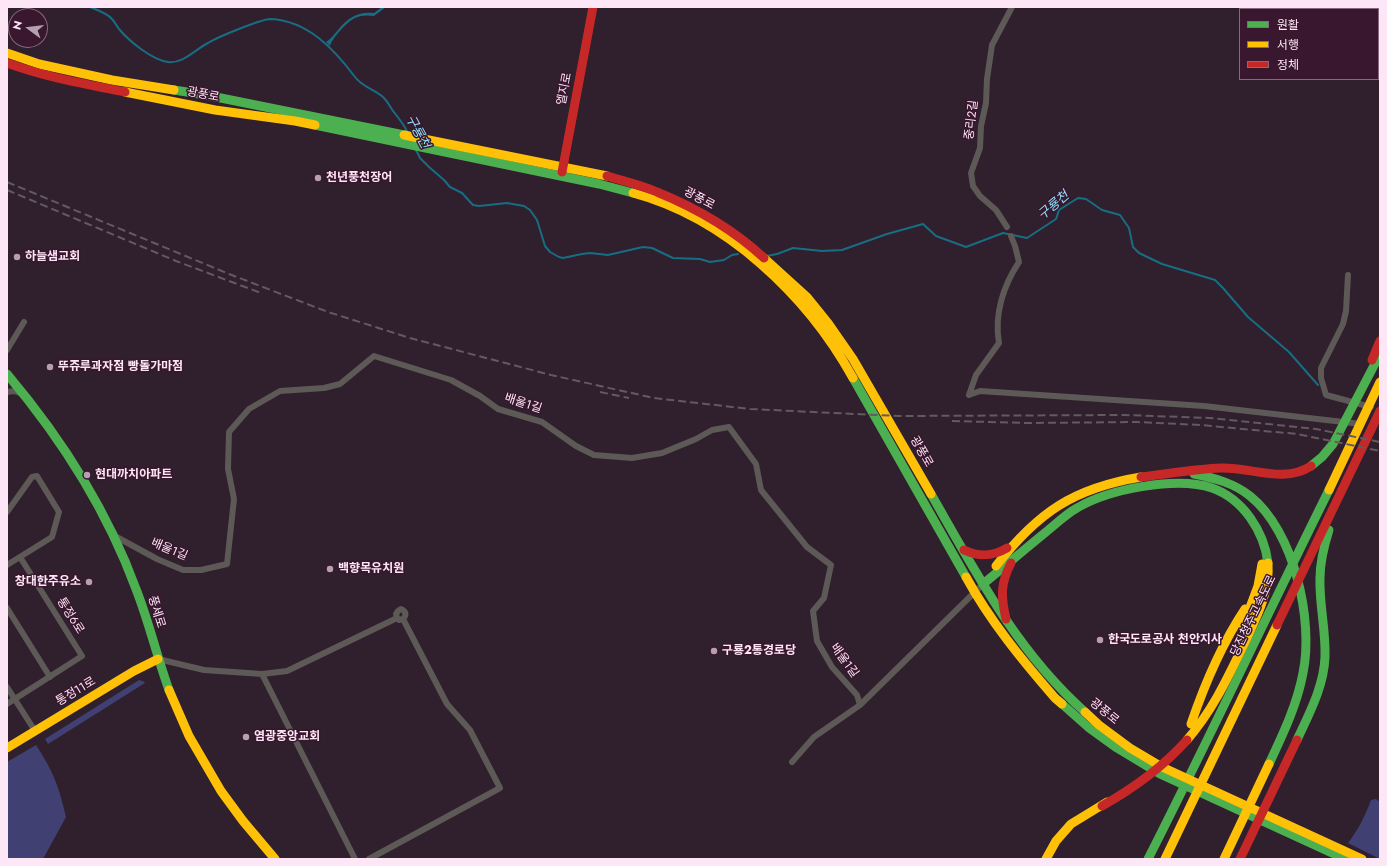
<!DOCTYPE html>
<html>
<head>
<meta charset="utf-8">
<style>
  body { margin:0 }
  #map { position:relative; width:1387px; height:866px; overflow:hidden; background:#301f2c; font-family:Jost,"Noto Sans KR",sans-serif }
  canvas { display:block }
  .frame { position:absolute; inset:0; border:8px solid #fde6f5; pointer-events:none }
  .legend { position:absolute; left:1239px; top:8px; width:140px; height:72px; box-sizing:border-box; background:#38172f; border:1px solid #876a7e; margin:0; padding:5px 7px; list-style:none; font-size:12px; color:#fde6f5 }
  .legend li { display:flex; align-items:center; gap:8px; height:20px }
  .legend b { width:20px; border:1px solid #876a7e }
  .north { position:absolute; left:8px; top:8px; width:40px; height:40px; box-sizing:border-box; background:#38172f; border:1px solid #876a7e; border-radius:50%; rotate:285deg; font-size:11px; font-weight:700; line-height:16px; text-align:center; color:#fde6f5 }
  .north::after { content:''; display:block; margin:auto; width:14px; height:18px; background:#b5a0af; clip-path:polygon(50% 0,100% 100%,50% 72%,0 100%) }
</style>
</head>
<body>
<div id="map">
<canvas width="1387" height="866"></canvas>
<div class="frame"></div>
<ul class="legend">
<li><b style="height:5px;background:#4caf50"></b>원활</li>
<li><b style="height:5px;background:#ffc107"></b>서행</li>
<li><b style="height:5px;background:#c62828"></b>정체</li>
</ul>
<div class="north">N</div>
</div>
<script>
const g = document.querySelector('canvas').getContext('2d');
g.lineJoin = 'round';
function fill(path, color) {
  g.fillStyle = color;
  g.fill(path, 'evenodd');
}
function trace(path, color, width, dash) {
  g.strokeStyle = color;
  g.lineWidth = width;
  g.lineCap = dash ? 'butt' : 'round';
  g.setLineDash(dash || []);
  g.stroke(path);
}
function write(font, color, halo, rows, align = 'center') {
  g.font = font + ' Jost,"Noto Sans KR",sans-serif';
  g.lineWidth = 3;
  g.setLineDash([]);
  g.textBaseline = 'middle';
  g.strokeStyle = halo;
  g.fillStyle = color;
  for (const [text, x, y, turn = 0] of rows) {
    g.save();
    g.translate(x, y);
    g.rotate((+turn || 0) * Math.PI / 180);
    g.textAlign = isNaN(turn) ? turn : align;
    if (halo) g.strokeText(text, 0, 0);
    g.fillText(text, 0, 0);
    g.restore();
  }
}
const green = new Path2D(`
  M139,680L143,681L145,683L48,744L45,739Z
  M36,745C53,771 59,786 66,817L43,859H7V762Z
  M1376,799L1380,802V859L1348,843C1358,830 1365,816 1371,800Z`);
const water = new Path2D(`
  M382,7H386L374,16C367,15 361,15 355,18C348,21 332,38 330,46L326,42C331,39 334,34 338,30C347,18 358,11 374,13Z`);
const stream = new Path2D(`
  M90,7C97,10 107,13 112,19C114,21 116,25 119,29C129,41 152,60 168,62C183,64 196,49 208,43C218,37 261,19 271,19C308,21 334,49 355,77C362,87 376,90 384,98C388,102 390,107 393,111C400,120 403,123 408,133
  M416,150L420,158L429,167L444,180L450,187L462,193L473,205L479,206L507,203L524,206L530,210L537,220L545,246L550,252L559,257L563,258L582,254L590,253L608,255L643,247L652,248L673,258L700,259L710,262L724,260L732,255L738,254
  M767,256L777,254L793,248L822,251L842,250L887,234L923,224L936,236L966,247L1003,233L1027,238L1056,219L1059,210L1078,198L1086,199L1102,210L1120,215L1129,228L1133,247L1139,253L1162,264L1215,280L1223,288L1248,317L1289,352L1318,385`);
const street = new Path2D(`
  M1007,227L996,210L980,196L973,186L971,173L980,148L981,126L986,103L987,79L992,45L1012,7
  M1348,275L1346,311L1343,324L1321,368V378L1326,395L1371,407
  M7,350L24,322
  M7,392L14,391L23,394
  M969,395L980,391L1204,406L1361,424
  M969,395L976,375L999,343C994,315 1003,286 1019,262L1015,246L1011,236
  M7,512L32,477L37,476L59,512L52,537L7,565
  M113,535L157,559L183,570H201L227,564L234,499L228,469L229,432L249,409L280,391L324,388L340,384L374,356L451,380L480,396L498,409L542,422L576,446L594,455L632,458L662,453L696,439L712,430L729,427L756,464L761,490L807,547L831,565L824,598L813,611L817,641L832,667L857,695L860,705L814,737L792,762
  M7,608L50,677
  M158,659L204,670L262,674L287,671L397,618L399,620L403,619C407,615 406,611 401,609L398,611L396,614L397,618
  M262,674L355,859
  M7,687L35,731
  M7,704L82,656L20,557
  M860,705L983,584
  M369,859L500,788L470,730L447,704L403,619`);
const fast = new Path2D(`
  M174,90L206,95L404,135
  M315,125L599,184L633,193
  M7,374C61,438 107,510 136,589C149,622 157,657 169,690
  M853,378L966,577
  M1311,466L1322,457L1333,444L1380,354
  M1194,474C1214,478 1234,483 1250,496C1294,531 1314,620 1303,673C1297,705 1283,734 1269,764
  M931,494C975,571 1017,652 1085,712
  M983,584C1004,567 1025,549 1046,532C1056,524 1066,514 1077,508C1109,489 1177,476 1212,488C1243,499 1264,531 1268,563
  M1062,704L1088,727L1117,748L1160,774L1345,859
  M1297,740C1309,714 1324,686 1325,657C1326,630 1319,604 1320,578C1320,561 1324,546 1329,530
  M1148,859C1210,737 1268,613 1329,490`);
const slow = new Path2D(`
  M7,53L39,64L112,80L174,90
  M125,92L215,110L295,121L315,125
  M404,135L607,176
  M633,193C726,218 807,295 853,378
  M764,258L807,297L828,323L853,359L931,494
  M1329,490L1380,382
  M996,566C1038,512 1074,488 1141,477
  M966,577C990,621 1022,660 1055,698L1062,704
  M1243,626L1258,586L1262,564
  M169,690L189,736L221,791L243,821L275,859
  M1085,712L1099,725L1130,748L1162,767L1362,859
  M1191,724C1205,683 1221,645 1245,609
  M1187,740C1213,710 1228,677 1245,642C1257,616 1270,592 1268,563
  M7,748L134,671L158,659
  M1046,859L1056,841L1071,824L1107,802
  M1165,859L1277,625
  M1224,859L1269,764`);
const jam = new Path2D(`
  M7,63C45,77 85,84 125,92
  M562,172L593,7
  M607,176C623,181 641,185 657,192C696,208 733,229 764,258
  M1372,360L1380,341
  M1141,477C1167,474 1195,469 1221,468C1251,467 1284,484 1311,466
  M964,550C979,557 992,557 1007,548
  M1006,619C1001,597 1000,584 1011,563
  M1277,625L1380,411
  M1102,806C1134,788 1163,767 1187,740
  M1240,859L1297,740`);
const rail = new Path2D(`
  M7,182L229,274L328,312L410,338L551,375L654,398L750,409L898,416L1124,415L1210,418L1316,429L1380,442
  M7,190L176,261L261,293
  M600,392L629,398
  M952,421L1028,423L1137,422L1200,425L1297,434L1380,451`);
const markers = [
  [318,178,4,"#b5a0af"],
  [17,257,4,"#b5a0af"],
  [50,367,4,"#b5a0af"],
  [87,475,4,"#b5a0af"],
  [330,569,4,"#b5a0af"],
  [89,582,4,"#b5a0af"],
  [1100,640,4,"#b5a0af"],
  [714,651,4,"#b5a0af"],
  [246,737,4,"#b5a0af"]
];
const streetNames = [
  ["엘지로",565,89,-79],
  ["광풍로",203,95,11],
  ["중리2길",972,120,-83],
  ["광풍로",699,199,28],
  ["배울1길",523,404,18],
  ["광풍로",921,452,60],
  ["배울1길",169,550,23],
  ["풍세로",156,612,73],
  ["통정6로",70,616,58],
  ["당진청주고속도로",1254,616,-64],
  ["배울1길",844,661,54],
  ["통정11로",76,692,-31],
  ["광풍로",1104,712,39]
];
const poiNames = [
  ["천년풍천장어",326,178],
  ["하늘샘교회",25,257],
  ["뚜쥬루과자점 빵돌가마점",58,367],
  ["현대까치아파트",95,475],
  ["백향목유치원",338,569],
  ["창대한주유소",81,582,"right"],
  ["한국도로공사 천안지사",1108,640],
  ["구룡2통경로당",722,651],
  ["염광중앙교회",254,737]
];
const waterNames = [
  ["구룡천",417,132,62],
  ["구룡천",1054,206,-40]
];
fill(green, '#404172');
fill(water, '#176e84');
trace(stream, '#176e84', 2);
trace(street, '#5d5956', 6);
trace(fast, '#4caf50', 9);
trace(slow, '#ffc107', 9);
trace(jam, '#c62828', 9);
trace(rail, '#635a5f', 2, [8, 4]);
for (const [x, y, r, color] of markers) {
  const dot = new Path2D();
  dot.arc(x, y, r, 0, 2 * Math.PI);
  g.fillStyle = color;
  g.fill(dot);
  trace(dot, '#38172f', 1.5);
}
write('12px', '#fde6f5', '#38172f', streetNames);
write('bold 12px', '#fde6f5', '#38172f', poiNames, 'left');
write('italic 13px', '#8fe0f8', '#38172f', waterNames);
</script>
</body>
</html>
